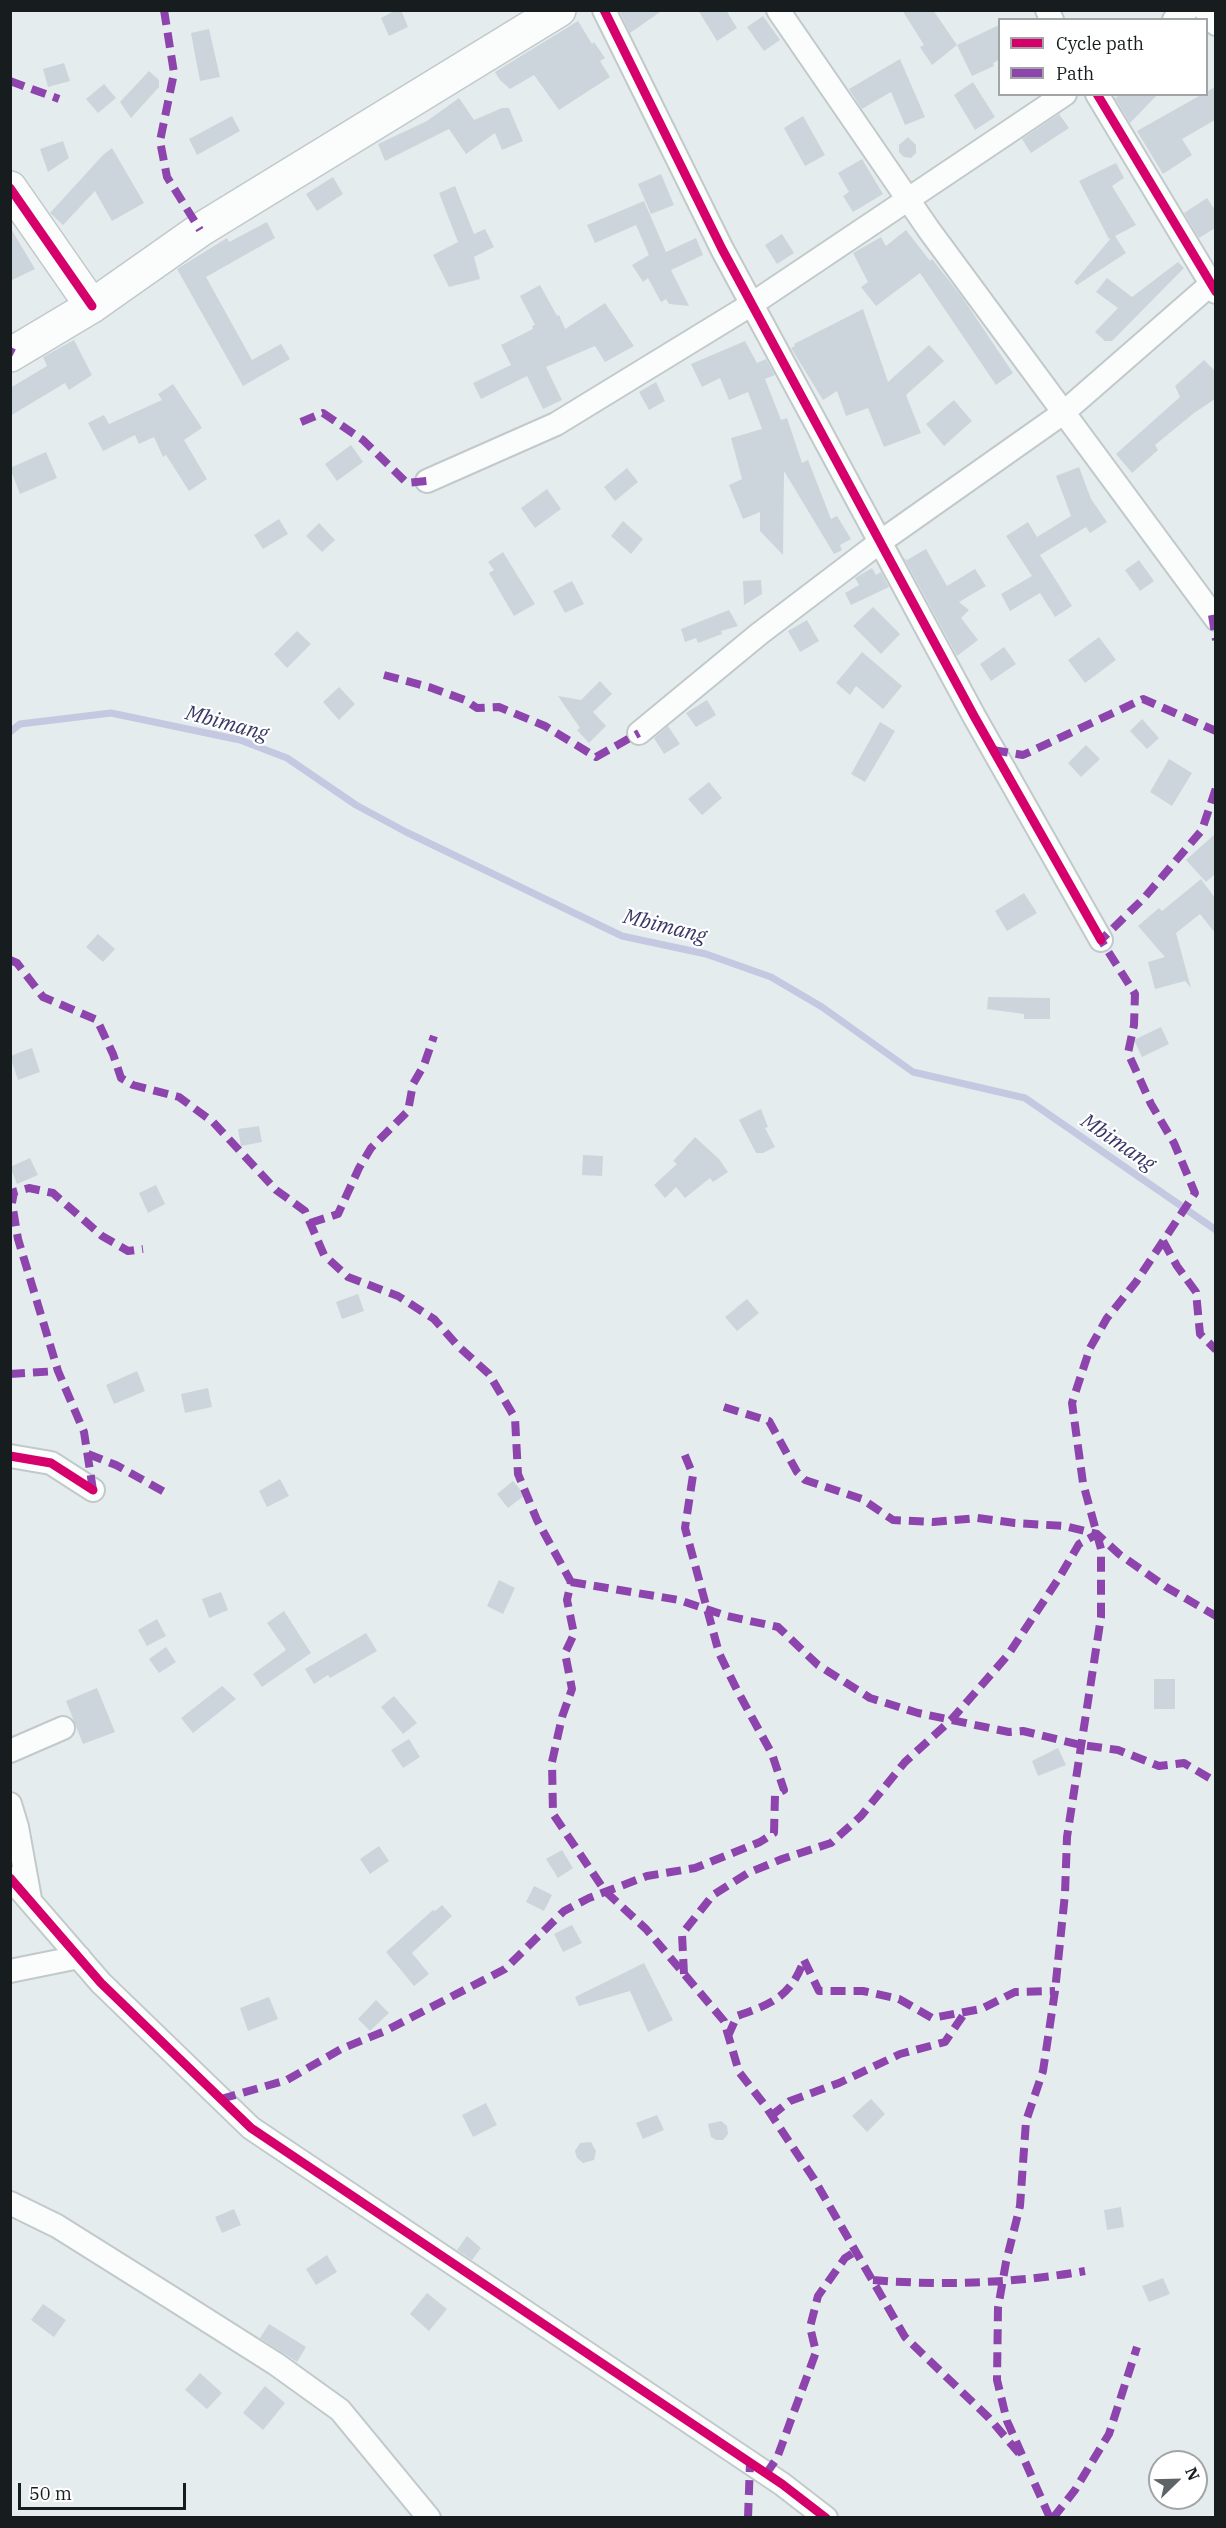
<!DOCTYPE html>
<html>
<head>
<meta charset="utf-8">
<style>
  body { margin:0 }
  #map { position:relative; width:1226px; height:2528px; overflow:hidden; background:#e4ecee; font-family:"IBM Plex Serif",serif }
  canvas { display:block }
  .frame { position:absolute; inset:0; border:12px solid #171d1e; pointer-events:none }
  .legend { position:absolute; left:998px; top:18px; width:210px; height:78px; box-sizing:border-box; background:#fff; border:2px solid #a2a5a5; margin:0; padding:8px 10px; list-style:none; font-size:18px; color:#171d1e }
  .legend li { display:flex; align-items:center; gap:12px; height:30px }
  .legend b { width:30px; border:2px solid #a2a5a5 }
  .north { position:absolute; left:1148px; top:2450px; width:60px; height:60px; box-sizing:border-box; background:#fff; border:2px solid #a2a5a5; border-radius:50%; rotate:67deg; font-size:16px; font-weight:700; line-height:24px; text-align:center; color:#171d1e }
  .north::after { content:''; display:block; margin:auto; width:21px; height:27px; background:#5f6567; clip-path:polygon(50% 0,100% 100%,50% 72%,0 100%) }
  .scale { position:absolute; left:18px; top:2483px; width:168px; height:27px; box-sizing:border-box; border:3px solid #171d1e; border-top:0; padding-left:8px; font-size:18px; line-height:21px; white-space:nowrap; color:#171d1e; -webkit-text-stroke:4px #fff; paint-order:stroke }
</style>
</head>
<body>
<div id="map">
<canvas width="1226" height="2528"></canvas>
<div class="frame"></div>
<ul class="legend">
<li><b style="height:8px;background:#d6006c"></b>Cycle path</li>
<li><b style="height:8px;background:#8e44ad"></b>Path</li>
</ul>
<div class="north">N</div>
<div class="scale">50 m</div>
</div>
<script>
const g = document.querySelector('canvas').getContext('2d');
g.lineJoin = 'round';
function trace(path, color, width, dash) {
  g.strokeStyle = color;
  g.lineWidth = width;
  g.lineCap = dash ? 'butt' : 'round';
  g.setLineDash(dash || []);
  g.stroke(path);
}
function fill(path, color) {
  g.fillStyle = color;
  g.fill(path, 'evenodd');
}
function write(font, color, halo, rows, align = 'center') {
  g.font = font + ' "IBM Plex Serif",serif';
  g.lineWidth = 4.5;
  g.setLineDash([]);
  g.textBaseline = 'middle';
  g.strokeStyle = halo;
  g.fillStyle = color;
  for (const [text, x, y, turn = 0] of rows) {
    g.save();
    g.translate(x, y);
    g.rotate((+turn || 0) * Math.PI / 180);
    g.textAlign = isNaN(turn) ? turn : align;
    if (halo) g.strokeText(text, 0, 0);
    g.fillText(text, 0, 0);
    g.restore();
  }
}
const stream = new Path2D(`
  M10,732L20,724L111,713L240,740L287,758L356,805L406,832L622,936L706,954L771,977L822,1007L913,1072L1025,1098L1216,1230`);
const building = new Path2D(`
  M396,10H401L408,27L389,36L381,18Z
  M619,10H663L630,33Z
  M698,10H726L737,28L717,41Z
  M902,10H933L957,45L932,65L920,47L924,45Z
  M763,16L780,40L764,51L747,27Z
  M578,21L592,44L594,42L605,58L600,61L610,77L559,110L534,75L510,89L500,80L495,72Z
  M999,25V60L993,63L994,66L972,76L957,45Z
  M209,29L220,77L200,81L191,33Z
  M900,59L925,117L905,125L891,92L862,109L849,89Z
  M64,63L70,81L48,87L43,69Z
  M149,71L159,80V87L131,118L120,102Z
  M973,82L995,117L975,130L954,95Z
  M104,84L116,98L98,113L86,99Z
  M1215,87V120L1182,139L1192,155L1163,174L1137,131Z
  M1121,94H1158L1130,123L1115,98Z
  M459,98L474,120L502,108H509L523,141L502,150L495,133L466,154L449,129L385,161L378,144L427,121Z
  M1059,114L1069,128L1031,153L1022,139Z
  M232,116L240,131L197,155L189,139Z
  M803,116L825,155L805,166L784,128Z
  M908,137L916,145V153L911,158L904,157L899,152V145Z
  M63,141L69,158L48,172L40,149Z
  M112,148L144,203L112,221L95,191L63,225L50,213L103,155Z
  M862,159L883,194L853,212L843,196L849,192L838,173Z
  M1116,163L1124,178L1112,186L1136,225L1115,236L1126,253L1077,285L1074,282L1111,238L1109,239L1079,181Z
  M661,174L674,205L651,214L638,184Z
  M333,177L343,194L317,211L306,194Z
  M455,186L474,234L485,229L494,247L474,257L480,279L449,287L433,255L458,242L439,193Z
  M1207,198L1215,210V228L1199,238L1184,213Z
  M644,201L666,252L696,238L703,255L671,270L689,306L669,304L666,299L661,302L648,278L643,282L632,265L649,255L636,225L595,243L587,225Z
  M267,222L275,238L206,277L252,360L281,344L290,359L243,386L177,269L227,238L229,242Z
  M10,227L35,269L10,281Z
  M906,230L930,261L932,259L962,297L1013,373L996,385L920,273L876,306L861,287L868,282L853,253L881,237L886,246Z
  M782,234L794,253L777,264L765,245Z
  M1178,262L1184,268L1112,341H1105L1095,332L1118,308L1096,292L1107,278L1132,297Z
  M540,285L557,316L559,315L565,329L605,303L634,346L605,362L595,346L546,367L562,400L543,409L527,376L481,399L473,383L511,365L501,345L533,329L532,326L535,325L520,296Z
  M863,309L888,382L929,345L944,361L906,395L921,433L884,447L868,408L846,416L837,391L823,400L791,348L795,346L794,344Z
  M74,340L92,375L69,390L65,383L10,416V388L47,366L43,357Z
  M745,341L757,363L766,359L775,375L765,379L781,420L787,418L802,463L808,460L831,519L837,516L851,539L840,545L842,550L834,554L784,471L783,555L760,531V512L743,519L729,485L742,479L731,438L762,429L748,392L729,400L720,378L702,387L691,364Z
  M1204,360L1215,371V399L1194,413L1155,445L1158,450L1132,473L1116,454L1180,397L1175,386Z
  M656,382L665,401L649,410L639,392Z
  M173,384L202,428L184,440L207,479L189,491L166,455L163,457L154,437L139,444L135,435L103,451L88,423L104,415L109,424L162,400L158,394Z
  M954,400L972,421L944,446L926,424Z
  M351,445L363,462L337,481L325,464Z
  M46,452L57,478L20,494L10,468Z
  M1079,467L1091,499L1107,522L1090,533L1086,527L1040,555L1072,606L1055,617L1040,593L1010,611L1001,594L1032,576L1006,536L1028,522L1037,537L1071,516L1056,476Z
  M627,468L638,482L615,501L604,487Z
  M547,489L561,509L535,528L521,508Z
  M279,519L288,534L263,549L254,535Z
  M623,521L643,539L631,554L611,536Z
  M319,523L335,540L322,552L306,536Z
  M926,549L947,586L975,569L986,586L959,602L969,610L961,618L978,640L957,656L904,558L907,560Z
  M503,552L535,604L514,616L489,573L494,570L488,562Z
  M1139,560L1154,581L1140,591L1125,570Z
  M872,568L876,575L881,572L889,587L851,605L845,593L859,585L855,578Z
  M761,580L762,594L744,605L743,581Z
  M572,581L584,604L565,613L553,591Z
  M873,607L900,634L881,654L853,626Z
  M729,610L738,626L721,631L722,634L698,643L696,638L685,642L681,629Z
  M807,620L819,641L800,652L788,631Z
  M297,631L311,644L287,668L274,654Z
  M1099,637L1116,660L1085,683L1068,660Z
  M1004,647L1016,664L991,681L980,664Z
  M862,652L902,686L883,709L856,686L850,695L836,683Z
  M600,681L612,694L593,712L606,726L589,743L577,730L580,728L558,696L581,700Z
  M339,687L355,704L339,720L323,702Z
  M707,700L716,715L696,727L686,713Z
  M1142,719L1159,738L1147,749L1130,731Z
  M880,722L895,731L865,782L851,774Z
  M668,726L680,744L664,754L654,738Z
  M1086,745L1100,759L1081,777L1068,763Z
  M1169,759L1192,773L1172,806L1150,792Z
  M709,782L722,798L702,815L688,799Z
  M1215,834V874L1206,882L1186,860Z
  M1201,879L1215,898V933L1200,914L1176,933L1191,988L1185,981L1155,989L1148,962L1165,957L1138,926L1159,908L1162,911Z
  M1024,893L1037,913L1007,931L995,911Z
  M98,934L115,949L103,962L86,947Z
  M988,997L1050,998V1019H1024V1014L987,1009Z
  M1161,1027L1169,1044L1142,1057L1134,1040Z
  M32,1048L40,1072L18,1080L10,1056Z
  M761,1109L768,1127L765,1128L775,1147L763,1153H756L739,1120Z
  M259,1126L262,1142L241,1146L238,1129Z
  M695,1137L719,1159L728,1172L713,1182L710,1178L685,1198L676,1187L665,1198L654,1185L677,1164L673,1161Z
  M583,1155L603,1156L602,1176L582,1175Z
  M30,1158L38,1175L17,1184L10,1167Z
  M156,1185L165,1204L148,1213L139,1193Z
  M358,1294L364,1311L342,1319L336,1302Z
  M747,1299L759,1313L737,1331L725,1317Z
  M137,1371L145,1391L114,1404L106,1385Z
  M208,1388L212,1407L185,1413L181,1394Z
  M280,1479L289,1496L267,1507L259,1491Z
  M513,1481L525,1495L508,1508L497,1494Z
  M499,1580L515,1588L503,1614L487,1606Z
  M221,1592L228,1610L209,1618L202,1599Z
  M284,1611L311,1653L262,1687L253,1674L286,1650L267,1623Z
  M157,1619L166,1636L147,1646L138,1630Z
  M366,1633L377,1651L330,1678L328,1675L314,1684L305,1669Z
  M166,1647L176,1662L159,1673L149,1659Z
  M1154,1679H1175V1709H1154Z
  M222,1686L236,1699L193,1733L181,1718Z
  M97,1688L115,1732L83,1744L66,1701Z
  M394,1696L417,1723L403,1734L381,1707Z
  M409,1739L420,1757L403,1768L391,1750Z
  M1058,1748L1066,1765L1038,1776L1032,1761Z
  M379,1846L389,1861L370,1874L360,1859Z
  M562,1850L573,1868L558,1878L546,1859Z
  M534,1886L552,1895L544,1911L526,1902Z
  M442,1905L452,1916L412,1953L429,1974L414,1986L386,1952L433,1910L435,1911Z
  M572,1925L582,1943L563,1952L554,1934Z
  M644,1963L673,2020L648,2032L630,1991L579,2006L575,1997Z
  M269,1997L278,2019L248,2031L240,2008Z
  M376,2000L389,2013L370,2031L358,2019Z
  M871,2099L885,2114L867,2132L852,2116Z
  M486,2103L497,2125L473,2137L462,2115Z
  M657,2115L664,2130L643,2139L636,2123Z
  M721,2121L727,2126L728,2134L723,2140H716L711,2137L708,2124Z
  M591,2142L596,2151L594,2160L583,2163L577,2158L575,2151L580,2143Z
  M1121,2207L1124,2227L1107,2230L1104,2210Z
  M234,2209L241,2225L222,2233L215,2217Z
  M467,2236L481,2248L472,2260L457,2250Z
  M327,2255L337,2272L316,2285L306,2269Z
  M1163,2278L1170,2294L1149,2302L1142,2286Z
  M427,2293L447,2309L429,2331L410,2314Z
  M43,2304L66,2320L54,2337L31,2320Z
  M269,2324L306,2347L297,2362L260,2338Z
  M200,2373L222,2393L207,2409L185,2390Z
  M265,2386L285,2403L263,2430L243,2413Z`);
const street = new Path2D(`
  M604,10L722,249L974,716L1101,940
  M778,10L929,230L1216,619
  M1047,10L1052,20
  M1205,10L1216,24
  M1174,20L1187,10
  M1097,94L1216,292
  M427,481L556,424L752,304L1065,94
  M639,733L759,634L880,542L1063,413L1211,284
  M10,1456L51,1463L93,1490
  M10,1751L63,1728
  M10,1804L17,1827L30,1899
  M10,1878L101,1983L251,2128L782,2484L826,2518
  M10,1971L79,1957
  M10,2203L57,2226L175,2300L276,2364L340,2410L429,2518`);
const secondary = new Path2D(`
  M10,188L92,306`);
const primary = new Path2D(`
  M10,355L92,306L200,230L559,10`);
const quiet = new Path2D(`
  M164,10L174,73L160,141L167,177L200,230
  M10,81L59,99
  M10,351L14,353
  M301,422L323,413L363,440L407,483L427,481
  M1212,615L1216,640
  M384,675L429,687L465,700L477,708L499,707L545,726L596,757L639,733
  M993,750L1023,755L1143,699L1216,731
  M10,960L17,963L43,997L97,1020L113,1054L121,1078L133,1085L179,1097L213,1122L276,1190L305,1211L324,1255L348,1277L398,1296L434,1319L458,1346L489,1374L515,1418L518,1474L537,1520L571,1582L567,1600L574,1634L565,1653L572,1689L562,1717L552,1762L553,1814L605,1891L646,1929L724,2021L739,2072L764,2104L814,2179L905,2337L989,2418L1023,2458
  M310,1223L338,1214L359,1168L371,1148L408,1111L413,1084L424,1065L434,1036
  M1163,1241L1177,1266L1196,1292L1200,1334L1216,1350
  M10,1374L58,1371
  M724,1407L769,1421L797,1472L805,1480L862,1499L893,1520L933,1522L977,1518L1015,1523L1065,1526L1097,1534L1119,1554L1166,1587L1216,1616
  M88,1454L116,1465L170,1495
  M93,1490L84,1432L58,1371L18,1239L12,1203L14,1192L29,1188L53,1193L102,1236L128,1251L143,1249
  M571,1582L679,1600L727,1616L778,1627L818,1665L870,1698L918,1713L1009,1732L1023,1731L1081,1745L1118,1750L1159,1766L1184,1763L1216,1782
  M804,1960L819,1991H863L899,1999L932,2018L981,2009L1015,1992L1055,1991
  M684,1974L682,1934L713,1895L748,1873L782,1859L831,1843L861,1816L905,1762L951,1720L1008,1655L1059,1578L1079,1544L1097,1534
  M728,2036L737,2016C771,2004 791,1997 804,1960
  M221,2099L287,2080L341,2049L385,2031L505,1969L564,1911L589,1898L647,1876L695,1868L760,1842L774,1833L775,1795L784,1790L772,1754L737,1690L719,1653L685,1528L693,1475L684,1453
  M771,2116L790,2101L839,2083L900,2054L945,2042L966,2011
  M873,2280C943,2286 1016,2283 1085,2271
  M766,2474L777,2458L816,2352L810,2327L818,2296L845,2258L856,2251
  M748,2518L750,2463
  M1050,2518L1007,2421L997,2380L998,2308L1006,2262L1020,2206L1026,2121L1043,2071L1055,1991L1065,1894L1067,1837L1101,1617V1549L1083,1483L1072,1403L1090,1348L1107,1318L1136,1282L1195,1193L1174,1143L1151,1104L1128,1053L1134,1025L1135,994L1101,940L1144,898L1202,830L1216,788
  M1053,2518L1075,2490L1109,2434L1137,2347`);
const cycleway = new Path2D(`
  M604,10L722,249L974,716L1101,940
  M1097,94L1216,292
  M10,188L92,306
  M10,1456L51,1463L93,1490
  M10,1878L101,1983L251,2128L782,2484L826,2518`);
const waterNames = [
  ["Mbimang",227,724,15],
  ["Mbimang",665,927,14],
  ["Mbimang",1118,1143,34]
];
trace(stream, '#c4c8e1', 7);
fill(building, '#cdd5dc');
trace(street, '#c2c9cb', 26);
trace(secondary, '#c2c9cb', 36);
trace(primary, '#c2c9cb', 36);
trace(street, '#fbfcfc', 22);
trace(secondary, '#fbfcfc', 33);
trace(primary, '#fbfcfc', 33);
trace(quiet, '#8e44ad', 8, [15, 8]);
trace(cycleway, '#d6006c', 9);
write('italic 21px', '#383766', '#fff', waterNames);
</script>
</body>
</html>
